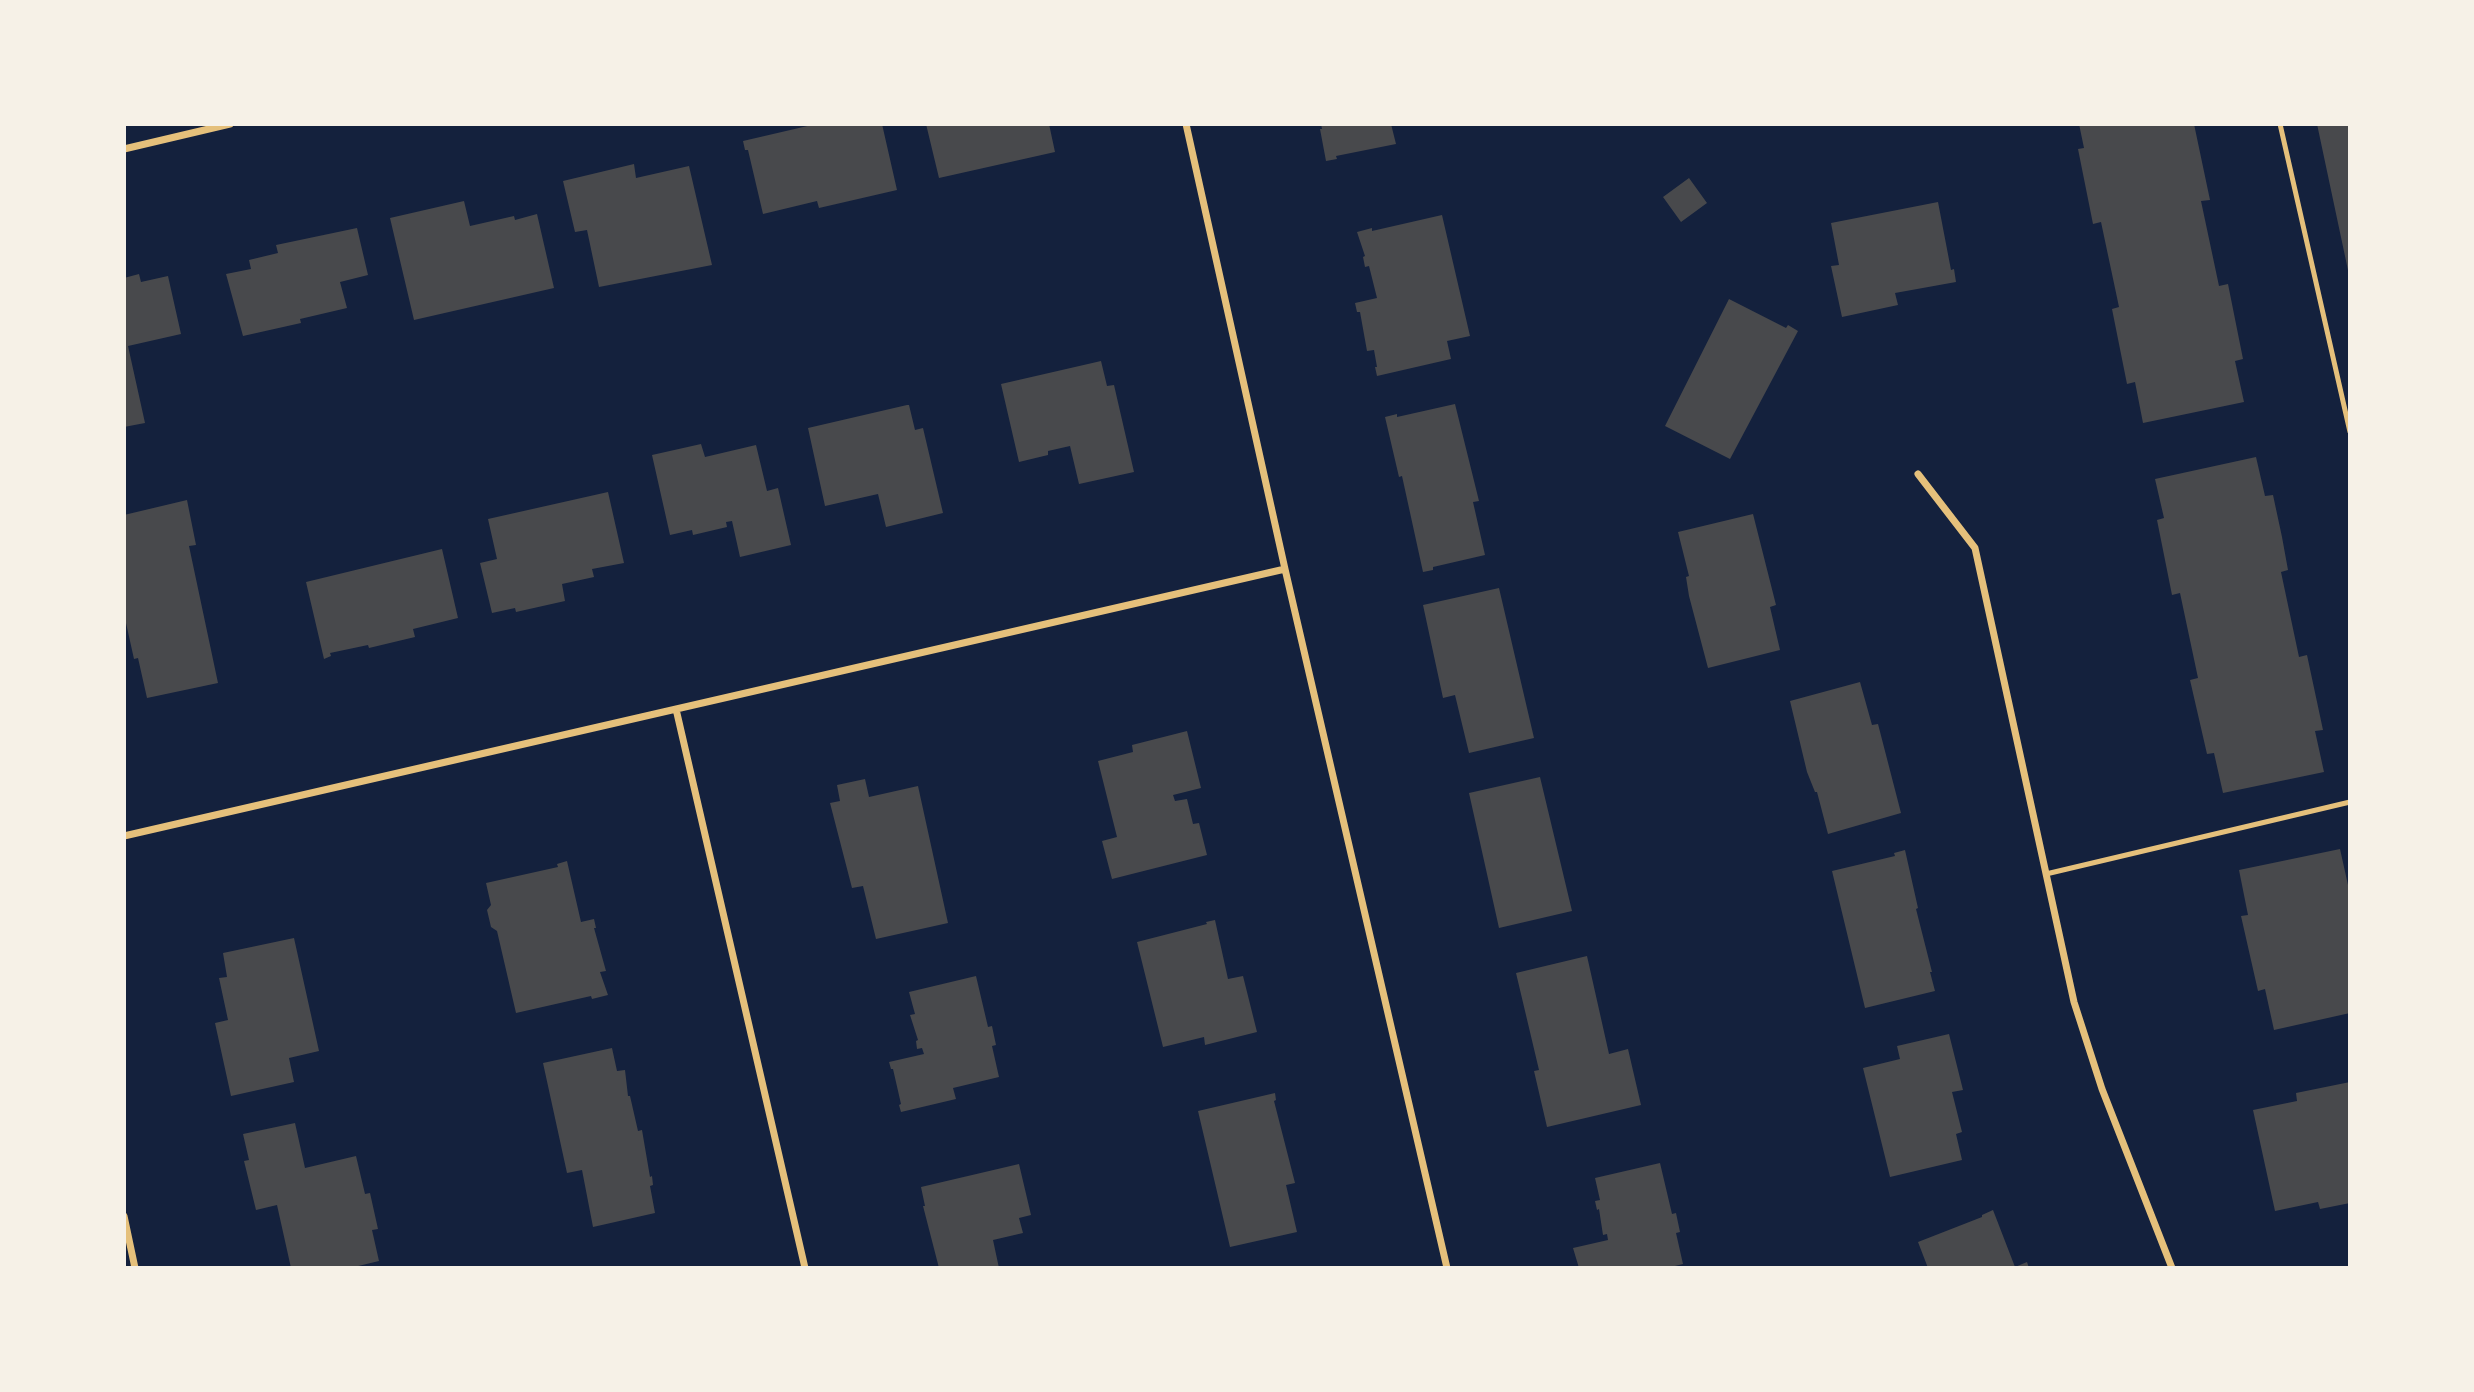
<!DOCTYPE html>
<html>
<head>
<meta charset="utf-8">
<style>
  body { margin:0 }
  #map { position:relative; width:2474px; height:1392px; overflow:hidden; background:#14213d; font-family:"PT Sans Narrow",sans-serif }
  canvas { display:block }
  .frame { position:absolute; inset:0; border:126px solid #f6f1e7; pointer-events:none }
</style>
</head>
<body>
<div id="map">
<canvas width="2474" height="1392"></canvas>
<div class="frame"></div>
</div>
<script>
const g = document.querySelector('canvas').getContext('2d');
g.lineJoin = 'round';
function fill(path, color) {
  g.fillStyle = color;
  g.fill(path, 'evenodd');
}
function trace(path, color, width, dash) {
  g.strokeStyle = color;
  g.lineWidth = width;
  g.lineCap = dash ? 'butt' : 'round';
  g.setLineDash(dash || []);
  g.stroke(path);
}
const building = new Path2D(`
  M816,124H882L897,190L819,208L817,201L763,214L748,150H745L743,141Z
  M926,124H1049L1055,152L939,178Z
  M1321,124H1391L1396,144L1336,156L1337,159L1326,161L1320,129H1322Z
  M2079,124H2185V126L2194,124L2210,200L2201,201L2219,286L2228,284L2243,359L2235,361L2244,402L2143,423L2135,382L2127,384L2112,309L2119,307L2101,222L2093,224L2078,149L2084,148Z
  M2317,124H2350V274L2349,275Z
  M634,164L636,178L689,166L712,265L599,287L587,230L575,232L563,181Z
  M1689,178L1707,203L1681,222L1663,197Z
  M464,201L470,226L514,216L515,220L537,214L554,288L414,320L390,218Z
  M1938,202L1951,270L1954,269L1956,282L1895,293L1898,305L1842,317L1831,266L1839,265L1831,223Z
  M1442,215L1470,336L1447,341L1451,359L1377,376L1375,367H1377L1374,350L1367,351L1360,312H1357L1355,303L1377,298L1369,266L1365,267L1363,257L1365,256L1357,232L1372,228V231Z
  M357,228L368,275L340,282L347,308L300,319L301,323L243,336L226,274L251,269L249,260L278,253L276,245Z
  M139,274L141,282L168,276L181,334L128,346L145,423L124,427V278Z
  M1729,299L1786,328L1788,325L1798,331L1730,459L1665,426Z
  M1101,361L1107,386L1114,385L1134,472L1079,484L1070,446L1048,451V455L1019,462L1001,384Z
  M1455,404L1479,501L1473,502L1485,555L1433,567V570L1423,572L1402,476L1399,477L1385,417L1397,414V417Z
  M907,405H909L915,430L923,428L943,513L886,527L878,494L825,506L808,428Z
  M701,444L705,457L756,445L767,491L778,488L791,545L740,557L732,521L726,522L727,527L693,535L692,530L670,535L652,455Z
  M2256,457L2265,496L2273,495L2282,537L2288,570L2281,572L2299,657L2307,655L2323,730L2315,731L2324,772L2223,793L2214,753L2207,754L2190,680L2198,678L2180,593L2172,595L2157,520L2164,518L2155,479Z
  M608,492L624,563L592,569L594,577L562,584L565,601L516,612L515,608L492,613L480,563L497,559L488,519Z
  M187,500L196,545L189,546L218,683L147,698L138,658L134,659L124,614V568H126L124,515Z
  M1753,514L1776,605L1770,607L1780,650L1708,668L1689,596L1686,577L1689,576L1678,532Z
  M442,549L458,618L413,629L415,637L369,648L368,645L330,653L331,656L324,659L306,582Z
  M1499,588L1534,738L1469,753L1455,695L1443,698L1423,605Z
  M1860,682L1872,725L1878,724L1901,813L1828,834L1817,792H1815L1807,772L1790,701Z
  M1187,731L1201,788L1173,795L1175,801L1187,799L1193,824L1199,823L1207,855L1112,879L1102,841L1117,837L1098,761L1133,752L1132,745Z
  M1540,777L1572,911L1499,928L1469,793Z
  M865,779L869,797L918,786L948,923L876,939L863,886L852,888L830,803L840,801L837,785Z
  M2340,849L2350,894V1013L2274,1030L2265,989L2258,991L2241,916L2248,915L2239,870Z
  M1905,850L1918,908L1916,909L1932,972H1930L1935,991L1865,1008L1832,871L1895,856L1894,853Z
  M567,861L581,922L594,919L596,928H594L606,971L600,972L608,995L592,999L591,996L516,1013L497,931L491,927L487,910L491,905L486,883L558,867L557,864Z
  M1215,920L1228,979L1243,976L1257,1032L1205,1045L1204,1037L1163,1047L1137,942L1207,924L1206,922Z
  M294,938L319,1051L289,1058L294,1082L231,1096L215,1023L228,1020L219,978L227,977L223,953Z
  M1587,956L1609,1054L1628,1049L1641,1105L1547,1127L1534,1071L1539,1070L1516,973Z
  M976,976L988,1027L992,1026L996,1045L992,1046L999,1077L953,1088L956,1099L901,1112L899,1105L901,1104L893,1069H891L889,1062L924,1054L922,1048L917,1049L916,1041L918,1040L910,1015L915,1014L909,992Z
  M1949,1034L1963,1090L1952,1092L1962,1132L1956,1134L1962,1160L1890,1177L1863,1068L1900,1059L1897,1046Z
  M612,1048L617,1071L625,1070L628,1096H630L638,1131L642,1130L650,1177L652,1176L653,1185L650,1186L655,1213L593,1227L582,1170L567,1173L543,1063Z
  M2350,1082V1203L2320,1209L2318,1202L2275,1211L2253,1110L2297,1101L2296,1093Z
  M1275,1093L1276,1100L1274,1101L1295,1183L1286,1185L1297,1232L1230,1247L1198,1111Z
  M295,1123L305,1168L356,1156L365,1194L370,1193L378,1229L372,1230L379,1261L350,1268H291L277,1205L256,1210L244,1161L249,1160L243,1134Z
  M1660,1163L1672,1214L1676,1213L1680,1232L1676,1233L1683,1264L1667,1268H1579L1573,1248L1608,1240L1607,1234L1603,1235L1599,1209L1597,1210L1595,1201L1600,1200L1595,1178Z
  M1019,1164L1031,1215L1019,1218L1023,1233L993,1240L999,1268H939L923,1206H925L921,1187Z
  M1993,1210L2015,1267L2027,1262L2029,1268H1928L1918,1242L1982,1217V1215Z`);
const service = new Path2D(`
  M2280,124L2350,432
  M2046,874L2350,802`);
const minor = new Path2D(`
  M1186,124L1285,569L1447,1268
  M124,149L230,124
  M1918,474L1975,548L2074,1002L2102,1089L2172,1268
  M676,709L805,1268
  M124,836L1285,569
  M124,1216L135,1268`);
fill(building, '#48494c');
trace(service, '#e5c07b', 5);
trace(minor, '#e5c07b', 7);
</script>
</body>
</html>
